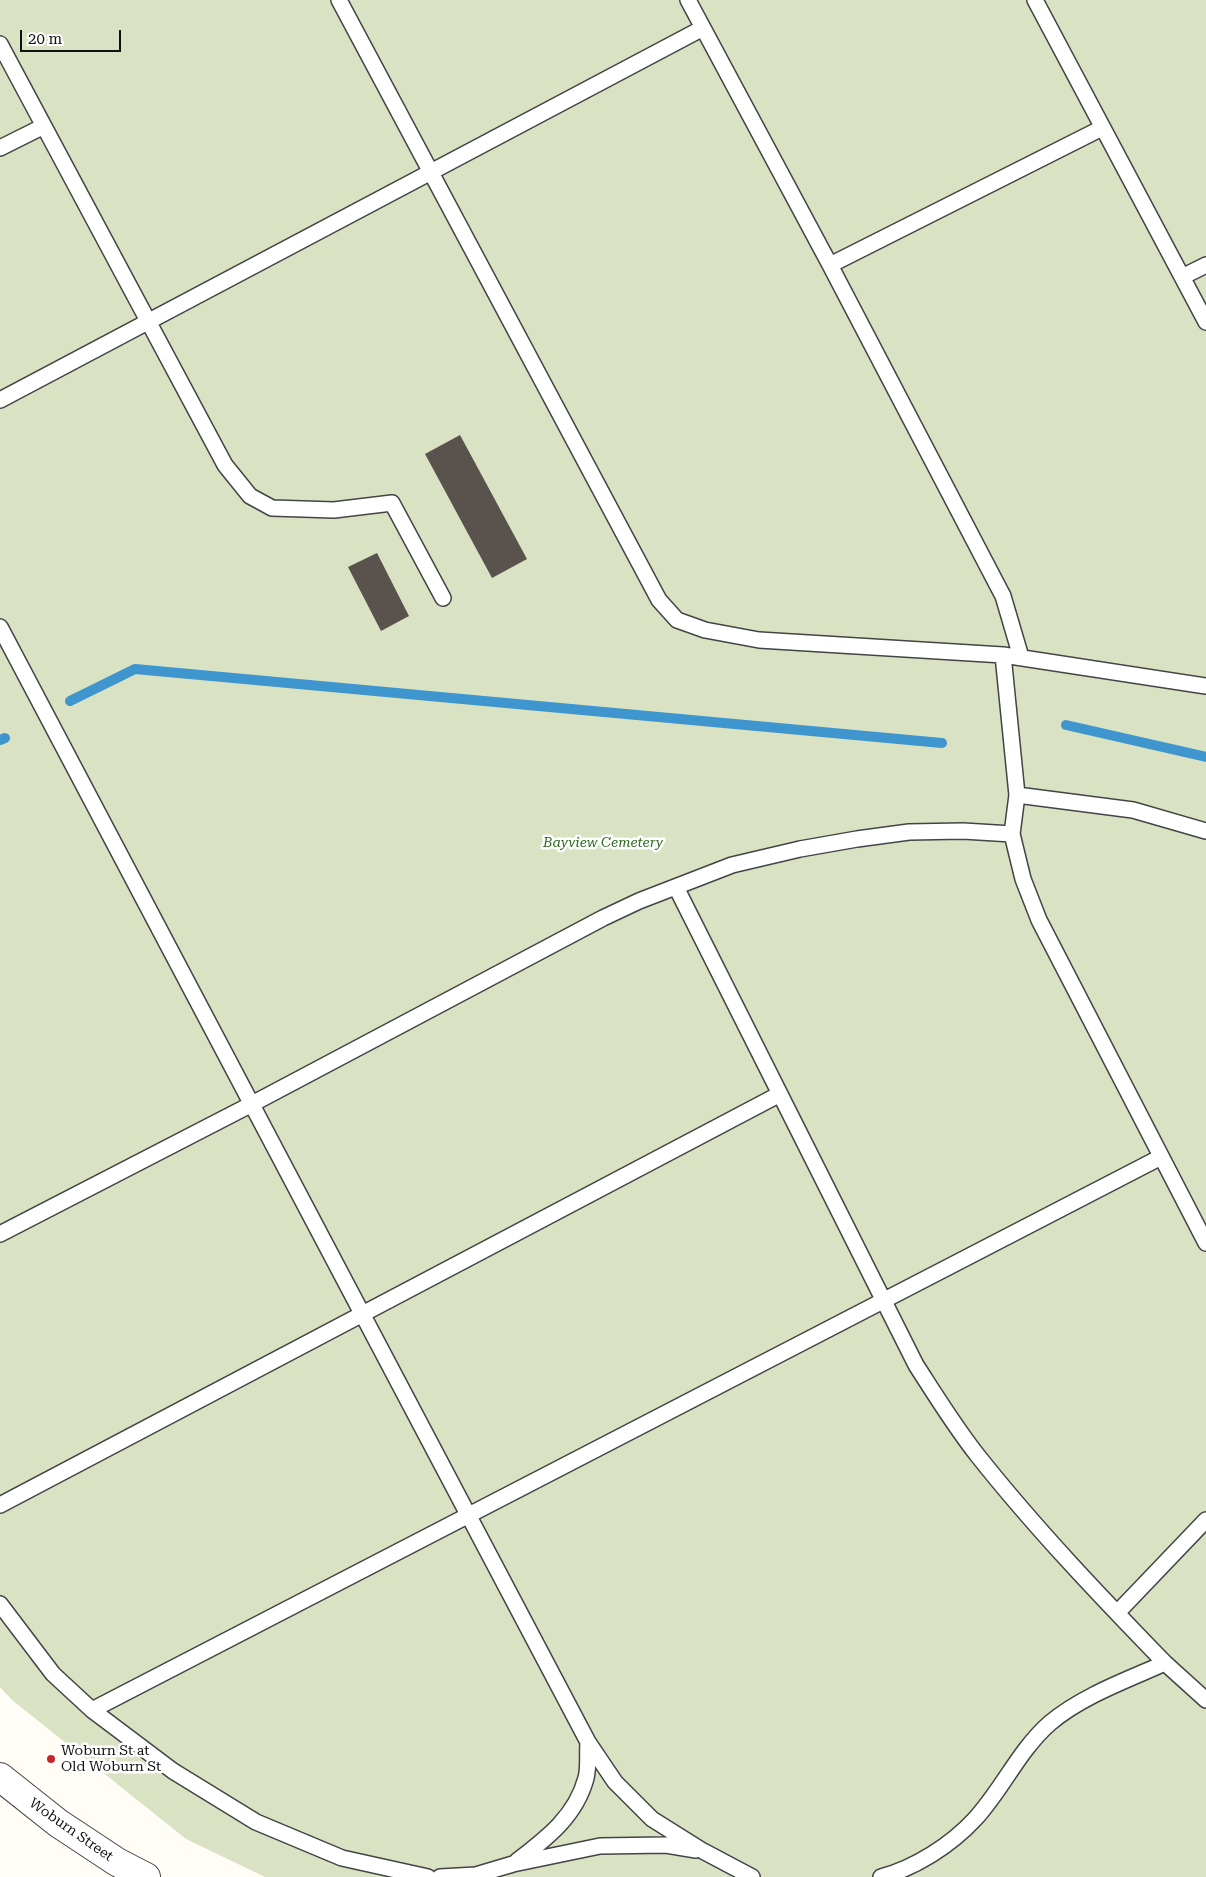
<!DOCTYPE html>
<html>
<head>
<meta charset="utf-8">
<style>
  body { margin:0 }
  #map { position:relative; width:1206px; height:1877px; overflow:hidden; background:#fffdf5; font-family:"Roboto Serif",serif }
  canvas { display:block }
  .scale { position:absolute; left:20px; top:30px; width:101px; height:22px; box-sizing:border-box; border:2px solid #111; border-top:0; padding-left:6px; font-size:15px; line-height:18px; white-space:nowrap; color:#111; -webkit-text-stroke:4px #fff; paint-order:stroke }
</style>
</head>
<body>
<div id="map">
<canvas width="1206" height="1877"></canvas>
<div class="scale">20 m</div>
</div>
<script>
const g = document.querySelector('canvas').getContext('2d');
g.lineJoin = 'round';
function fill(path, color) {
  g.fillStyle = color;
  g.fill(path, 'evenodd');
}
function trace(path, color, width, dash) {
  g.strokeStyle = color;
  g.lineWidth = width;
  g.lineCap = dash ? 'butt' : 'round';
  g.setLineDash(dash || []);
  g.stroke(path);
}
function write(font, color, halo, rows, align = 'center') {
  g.font = font + ' "Roboto Serif",serif';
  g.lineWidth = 5;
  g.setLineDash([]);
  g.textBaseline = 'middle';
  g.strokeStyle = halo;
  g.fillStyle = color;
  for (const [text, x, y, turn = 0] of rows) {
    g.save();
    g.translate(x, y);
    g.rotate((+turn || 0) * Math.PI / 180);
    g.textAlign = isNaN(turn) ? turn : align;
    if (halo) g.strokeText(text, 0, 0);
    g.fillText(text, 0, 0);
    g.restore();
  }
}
const cemetery = new Path2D(`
  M0,0H1206V1877H265L186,1839L12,1700L0,1687Z`);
const stream = new Path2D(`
  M70,701L135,669L942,743
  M1066,725L1206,757
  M0,740L5,738`);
const building = new Path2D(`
  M460,435L527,559L492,578L425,454Z
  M377,553L409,616L381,631L348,567Z`);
const service = new Path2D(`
  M339,0L659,600L677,620L705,630L759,640L1003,655L1206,686
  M688,0L830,265L1003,596L1021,657
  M1035,0L1206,322
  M0,44L225,465L250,496L272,508L334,510L392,503L443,598
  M0,148L44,126
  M830,265L1102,128
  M1182,277L1206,265
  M0,400L703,28
  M0,627L588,1742L615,1782L652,1819L703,1851L752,1877
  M1003,655L1017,795L1012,834L1023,879L1039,920L1206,1243
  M1017,795L1133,810L1206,831
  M676,887L916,1365C936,1396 955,1427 978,1456C1036,1529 1100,1596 1165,1663
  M0,1234L252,1104L603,918L639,901L732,865L800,849L857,839L909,832L963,831L1012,834
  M0,1505L780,1094
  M0,1604L53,1674L92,1710L173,1771L256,1822L342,1858L428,1877
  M1117,1613L1206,1520
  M92,1710L1161,1157
  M517,1861C547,1838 576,1816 586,1778C589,1767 587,1754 588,1742
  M440,1877L476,1875L513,1864L600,1846L666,1845L696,1850
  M881,1877C915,1868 951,1845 975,1819C1002,1790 1019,1750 1050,1723C1082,1696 1127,1680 1165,1663L1206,1700`);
const tertiary = new Path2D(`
  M0,1777L58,1823L117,1862L146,1877`);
const markers = [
  [51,1759,5,"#c4262e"]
];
const parkNames = [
  ["Bayview Cemetery",603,843]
];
const poiNames = [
  ["Woburn St at",61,1751],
  ["Old Woburn St",61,1767]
];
const streetNames = [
  ["Woburn Street",71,1830,35]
];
fill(cemetery, '#d9e3c4');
trace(stream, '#3f96cf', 10);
fill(building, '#5a524d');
trace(service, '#444', 18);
trace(tertiary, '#444', 30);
trace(service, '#fff', 15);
trace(tertiary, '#fff', 28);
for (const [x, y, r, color] of markers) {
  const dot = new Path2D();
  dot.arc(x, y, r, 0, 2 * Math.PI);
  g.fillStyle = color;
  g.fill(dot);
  trace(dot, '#fff', 2);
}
write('italic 14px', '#2f6b1f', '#fff', parkNames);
write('14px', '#111', '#fff', poiNames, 'left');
write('14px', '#111', '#fff', streetNames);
</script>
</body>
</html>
